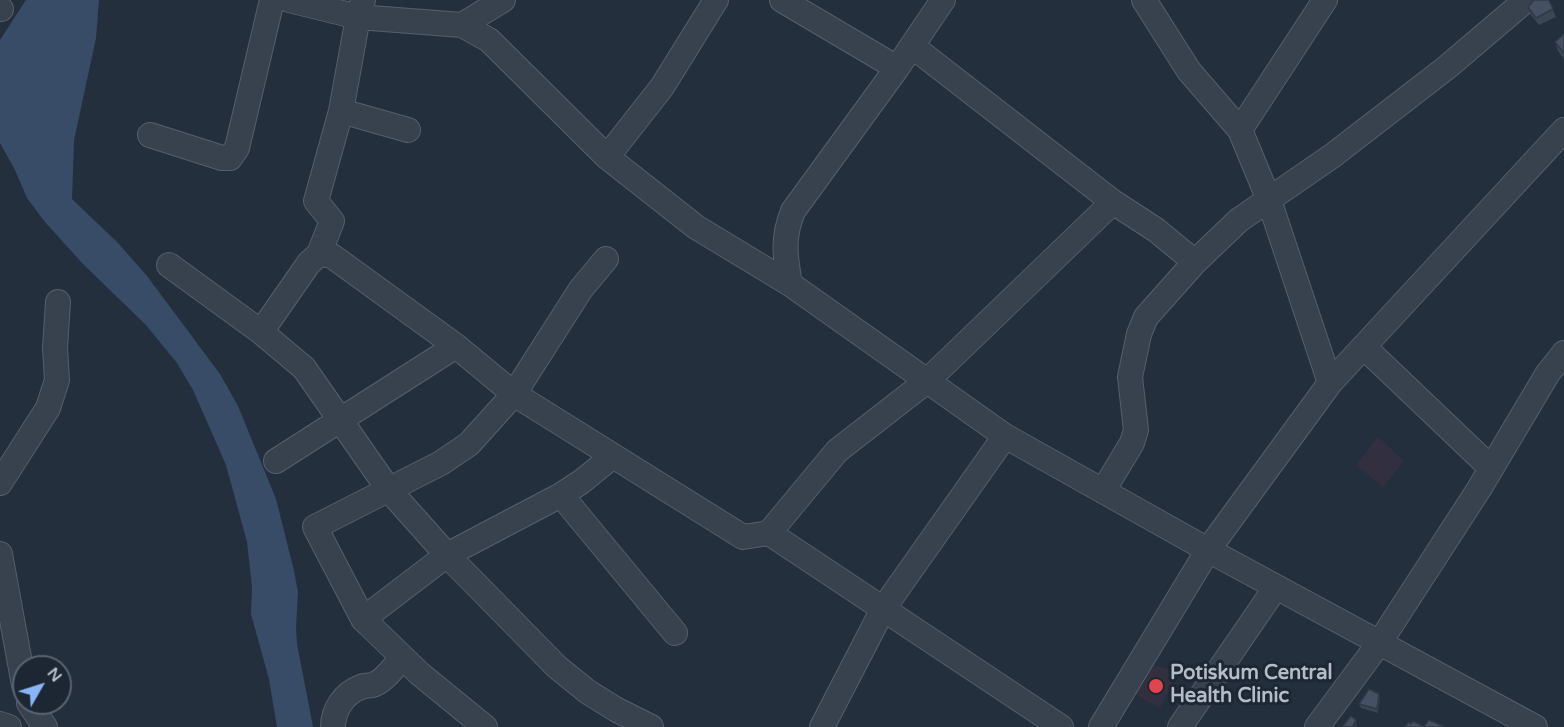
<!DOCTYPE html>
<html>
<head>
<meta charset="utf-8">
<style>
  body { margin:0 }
  #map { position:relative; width:1564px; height:727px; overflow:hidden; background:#242f3e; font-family:"Varela Round",sans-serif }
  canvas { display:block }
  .north { position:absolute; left:12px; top:655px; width:60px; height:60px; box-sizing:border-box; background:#1d2633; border:2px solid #59626f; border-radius:50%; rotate:51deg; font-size:16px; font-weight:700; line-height:24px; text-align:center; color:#b4bcc9 }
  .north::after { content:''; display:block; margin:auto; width:21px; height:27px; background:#8ab4f8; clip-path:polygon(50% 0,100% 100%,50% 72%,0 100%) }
</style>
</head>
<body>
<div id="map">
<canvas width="1564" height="727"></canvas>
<div class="north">N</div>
</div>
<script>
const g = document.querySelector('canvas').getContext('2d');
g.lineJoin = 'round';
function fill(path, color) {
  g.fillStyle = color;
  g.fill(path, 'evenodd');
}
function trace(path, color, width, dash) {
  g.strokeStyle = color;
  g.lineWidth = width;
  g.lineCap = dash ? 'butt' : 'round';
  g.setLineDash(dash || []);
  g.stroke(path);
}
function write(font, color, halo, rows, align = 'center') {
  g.font = font + ' "Varela Round",sans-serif';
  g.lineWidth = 6;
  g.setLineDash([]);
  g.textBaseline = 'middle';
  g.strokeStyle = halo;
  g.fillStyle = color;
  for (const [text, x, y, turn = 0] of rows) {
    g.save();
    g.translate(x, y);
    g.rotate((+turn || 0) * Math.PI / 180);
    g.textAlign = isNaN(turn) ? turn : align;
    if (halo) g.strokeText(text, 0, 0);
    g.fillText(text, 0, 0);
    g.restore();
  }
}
const medical = new Path2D(`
  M1378,437L1404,461L1383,487L1356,465Z
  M1152,664L1168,669L1176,677L1160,708L1135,694Z`);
const water = new Path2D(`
  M26,0H99L96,38L74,140L72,199L118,243L147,276L220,374L238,406L276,499L294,571L298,592L296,627L297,644L313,727H277L269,679L251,614L252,587L247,542L226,465L193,390L177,363L146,325L83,264L45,222L27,198L15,170L0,143V40Z`);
const minor = new Path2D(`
  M289,0L358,17L462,25L489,40L607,157L696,227L790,284
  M782,0L897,68
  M943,0L897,68L793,211C782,238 785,256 790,284L1005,436L1208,550L1535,727
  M1144,0L1189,71L1240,130L1269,200L1330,383
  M0,9H1
  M462,25L503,0
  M912,46L1113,202L1156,230L1195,262
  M341,111L408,130
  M1240,130L1325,0
  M150,135L222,158H230L237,148L272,0
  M607,157L662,87L716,0
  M319,254L332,256L456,346L514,394L743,537L769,533L1061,727
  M169,265L261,332L304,368L389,490L447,555L557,667L588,692L617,710L651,727
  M261,332L309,263L319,254L332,221L316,201L341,111L358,17L363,0
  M1364,347L1491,468
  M276,461L456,346
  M0,483L48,408L57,380L55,348L58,302
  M1103,491L1132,443L1136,430L1130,377L1139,334L1146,317L1195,262L1239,220L1332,156L1446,68L1526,0
  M561,495L675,633
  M769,533L837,451L927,381L1113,202
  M0,554L24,685
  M363,619L447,555L561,495L581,482L613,456
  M29,703L45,727
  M0,724L9,727
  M333,727C333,710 344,693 361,687C365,685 371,686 375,684C386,679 395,666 402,657
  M485,727L420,674L363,619L315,527L441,463L469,444L514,394L581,289L606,259
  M822,727L883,609L1005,436
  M1101,727L1208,550L1330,383L1564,130
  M1180,727L1276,587
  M1317,727L1380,642L1479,489L1548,373L1564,353`);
const wall = new Path2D(`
  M1551,2L1550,3L1556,17L1539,25L1531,15L1528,7Z
  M1564,34V59L1558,51L1555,42Z
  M1379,694L1380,698L1378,713L1361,708L1359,704Z`);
const shadedWall = new Path2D(`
  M1379,694L1380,698L1378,713L1377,709Z
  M1356,720L1357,724L1356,727H1352Z`);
const building = new Path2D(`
  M1534,0H1549L1553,9L1536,18L1528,7Z
  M1564,34V53L1555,42Z
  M1369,689L1379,694L1377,709L1359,704Z
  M1351,716L1356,720L1352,727H1342Z
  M1429,720L1443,726L1442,727H1405L1409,722L1411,724L1413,721L1424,727Z`);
const markers = [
  [1156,686,8,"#e0444e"]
];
const poiNames = [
  ["Potiskum Central",1170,674],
  ["Health Clinic",1170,697]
];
fill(medical, '#32303f');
fill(water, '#394c67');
trace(minor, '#565f6c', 26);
trace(minor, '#38414e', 24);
fill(wall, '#3b4654');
fill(shadedWall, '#303945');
fill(building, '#455162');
trace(building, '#303945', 1.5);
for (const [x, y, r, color] of markers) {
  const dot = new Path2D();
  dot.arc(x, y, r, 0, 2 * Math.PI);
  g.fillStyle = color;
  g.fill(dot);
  trace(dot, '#1d2633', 2);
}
write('bold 20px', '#b4bcc9', '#1d2633', poiNames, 'left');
</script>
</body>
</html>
